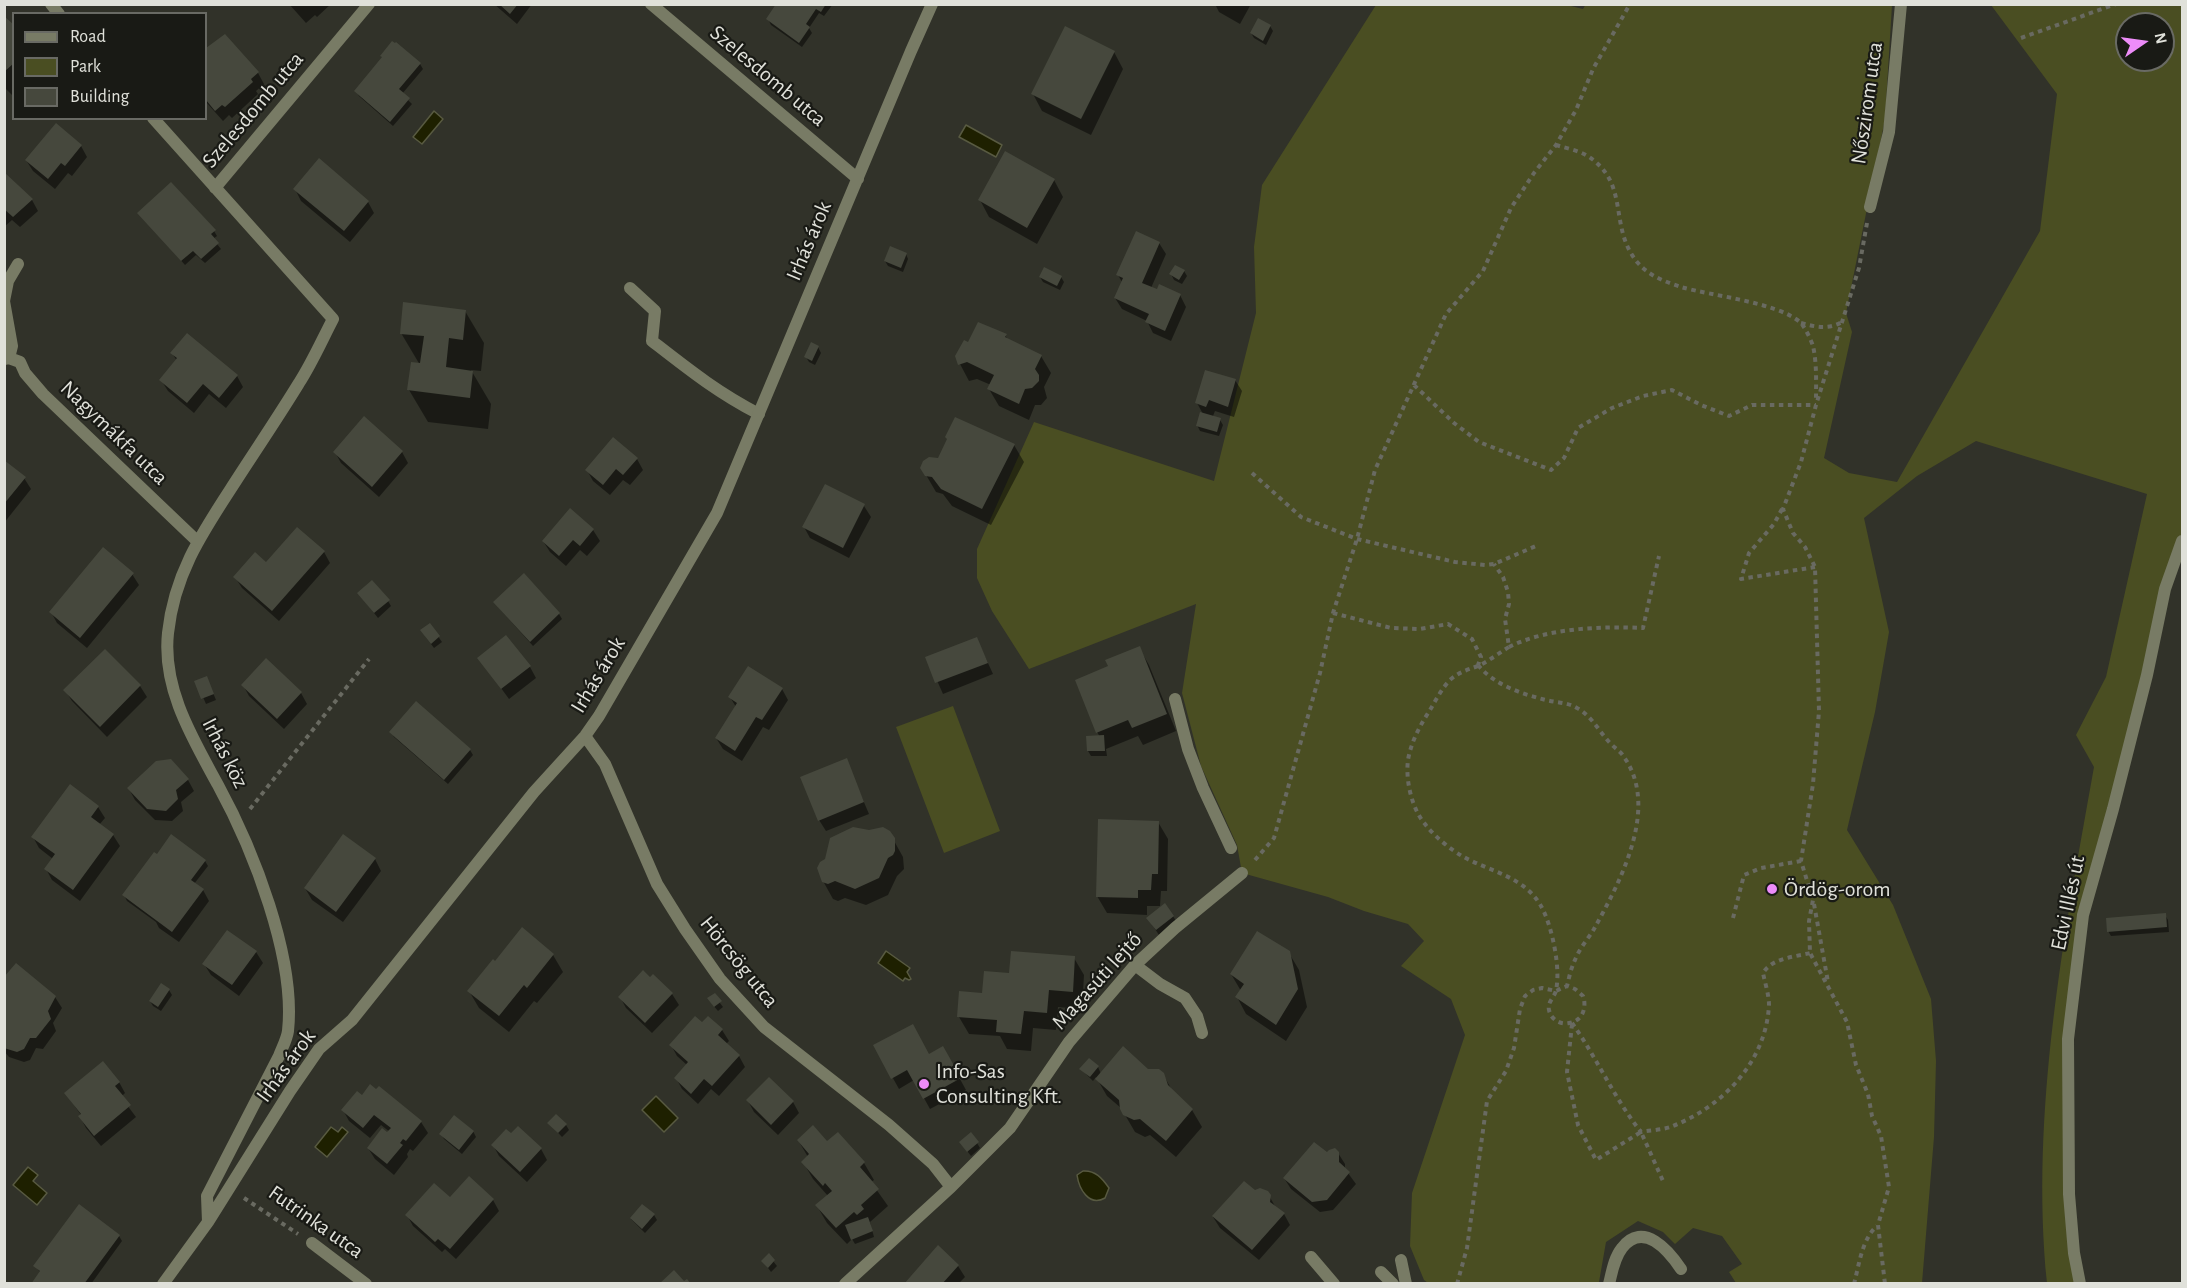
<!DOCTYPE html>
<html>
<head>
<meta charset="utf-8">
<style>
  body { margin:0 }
  #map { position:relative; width:2187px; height:1288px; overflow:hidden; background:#313229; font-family:"Alegreya Sans",sans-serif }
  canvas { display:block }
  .frame { position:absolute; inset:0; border:6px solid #e0e1da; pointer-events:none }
  .legend { position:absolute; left:12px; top:12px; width:195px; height:108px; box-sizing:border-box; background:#191a15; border:2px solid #696a64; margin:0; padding:8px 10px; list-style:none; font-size:18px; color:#e0e1da }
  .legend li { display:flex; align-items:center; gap:12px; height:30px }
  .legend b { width:30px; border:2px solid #696a64 }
  .north { position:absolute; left:2115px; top:12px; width:60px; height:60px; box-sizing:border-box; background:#191a15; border:2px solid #696a64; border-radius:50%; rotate:77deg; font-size:16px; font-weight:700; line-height:24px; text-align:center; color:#e0e1da }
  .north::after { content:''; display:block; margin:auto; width:21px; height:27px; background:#ed8cf9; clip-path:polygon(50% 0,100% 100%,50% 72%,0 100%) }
</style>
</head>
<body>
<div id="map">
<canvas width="2187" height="1288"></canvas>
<div class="frame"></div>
<ul class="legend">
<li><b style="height:8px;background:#787b65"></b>Road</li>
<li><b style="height:16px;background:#4a4e22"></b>Park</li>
<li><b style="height:16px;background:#46483d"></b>Building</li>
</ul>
<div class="north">N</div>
</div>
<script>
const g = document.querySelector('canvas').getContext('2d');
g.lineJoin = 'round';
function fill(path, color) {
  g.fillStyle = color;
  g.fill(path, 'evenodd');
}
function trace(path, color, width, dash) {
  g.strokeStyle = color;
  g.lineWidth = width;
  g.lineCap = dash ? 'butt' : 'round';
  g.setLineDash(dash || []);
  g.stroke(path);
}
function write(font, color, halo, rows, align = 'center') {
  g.font = font + ' "Alegreya Sans",sans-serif';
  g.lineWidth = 4.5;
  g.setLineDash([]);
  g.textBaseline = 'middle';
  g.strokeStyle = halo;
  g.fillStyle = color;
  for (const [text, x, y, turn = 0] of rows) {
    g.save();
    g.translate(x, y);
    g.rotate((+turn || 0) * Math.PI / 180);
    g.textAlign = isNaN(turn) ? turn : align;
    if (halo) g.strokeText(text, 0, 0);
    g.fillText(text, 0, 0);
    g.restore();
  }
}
const green = new Path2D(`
  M1563,4L1583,9L1586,4L1892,5L1885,119L1846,313L1852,332L1824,458L1849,473L1897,482L2040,231L2057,94L1991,5H2182V541L2083,915L2068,1039L2069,1194L2081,1283H2047C2030,1112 2064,935 2094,767L2076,735L2106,677L2147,494L1976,441L1917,476L1864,518L1889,632L1875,712L1847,830L1893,905L1931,999L1936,1061L1934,1137L1922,1283H1736L1729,1272L1742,1264L1722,1236L1693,1228L1675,1244L1663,1232L1638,1221L1606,1242L1599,1282L1597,1283H1428L1424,1280L1410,1246L1412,1193L1465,1035L1451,999L1401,966L1424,941L1408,924L1364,911L1328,897L1242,873L1237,845L1201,766L1182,693L1196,604L1029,669L992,611L977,578V549L1034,422L1214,481L1256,313L1254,247L1262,185L1376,5ZM2127,24H2163V60H2127Z
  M953,706L1000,831L944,853L896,727Z`);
const water = new Path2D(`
  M434,111L443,119L422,144L413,137Z
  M966,125L1002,145L996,157L959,137Z
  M886,951L910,968L907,972L911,979L909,980L905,978L903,981L878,963Z
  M656,1096L678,1118L664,1132L642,1110Z
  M331,1127L338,1132L342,1127L348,1132L327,1157L315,1147Z
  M28,1167L38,1175L33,1181L47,1193L37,1205L13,1185Z
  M1083,1171C1095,1170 1102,1178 1109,1188L1105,1198C1089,1207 1079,1189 1077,1175Z`);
const shadow = new Path2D(`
  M289,4H331L317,17L315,15L306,23Z
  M494,4H532L517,24Z
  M778,4H833L824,16L819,13L809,28L812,33L802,47L771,25L768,19Z
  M1215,4H1251L1240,24L1219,12Z
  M4,18L14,27V97L6,89L4,90Z
  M1270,26L1273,31L1266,45L1254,38L1251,33Z
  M225,36L258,73L264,84L256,91L258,94L232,118L229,115L223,121L206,102V52Z
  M1114,52L1123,69L1091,135L1042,111L1033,94Z
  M420,64L423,69L402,94L412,104L393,126L359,96L356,91Z
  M81,146L87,157L72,176L68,173L55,189L33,171L26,160Z
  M4,174L32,200L38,211L20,227L12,220L4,227Z
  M1054,180L1063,197L1037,244L989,217L980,200Z
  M295,189L368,202L374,213L350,242L301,201Z
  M139,213L214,231L217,236L213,239L221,249L205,263L196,255L185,265Z
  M1159,243L1166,254L1151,288L1180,295L1186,307L1171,341L1153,333L1147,321L1122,309L1115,298L1122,282L1118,275Z
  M906,254L908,259L903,272L888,266L885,261Z
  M1184,271L1187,276L1182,284L1174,280L1171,274Z
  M1040,277H1061L1064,282L1060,290L1043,282Z
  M465,311L484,343L481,371L471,370L491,404L488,429L428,422L409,390L420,365L401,333Z
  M1005,335L1008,340L1041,356L1051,373L1044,387L1047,398L1041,405H1035L1029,420L999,406L989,389L991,385L977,379L969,381L960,364Z
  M818,347L821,353L815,365L809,362L806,357Z
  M172,353L237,376L243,387L226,408L209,394L194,413L168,391L161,380L177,361Z
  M1235,380L1242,391L1234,417L1215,411L1213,416L1220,420L1223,425L1219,436L1200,431L1197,425L1203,414L1197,403Z
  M1014,445L1024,462L991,525L952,506L943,494L936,492L922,468Z
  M335,452H402L408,463L379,497L341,463Z
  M637,459L643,470L630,485L623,480L610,495L593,481L587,470Z
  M4,462L24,478L31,489L4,523Z
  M864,506L871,517L849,558L810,538L804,527Z
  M593,530L600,541L587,556L580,550L566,566L550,552L543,541Z
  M324,552L330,563L279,621L242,588L235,577L266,564Z
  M132,574L139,585L87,648L57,623L51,612Z
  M359,594L388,601L391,606L378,618Z
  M498,607L559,614L562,619L533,646Z
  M430,625L442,642L434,648L425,636Z
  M977,639L993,674L943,694L927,658Z
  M1139,648L1149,665L1176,731L1143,745L1138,736L1106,749L1107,756H1091L1088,751L1100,737L1097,732L1110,667Z
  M105,651L140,686L147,697L107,737L72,701L65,690Z
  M479,658L530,667L536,678L509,699Z
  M196,681L209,683L216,700L206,704Z
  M243,685L301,693L307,704L284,729L249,696Z
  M782,689L788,700L769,730L763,727L742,761L723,749L716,738L736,707L730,697Z
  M391,732L470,750L473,755L448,784L394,737Z
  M846,760L869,814L826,831L819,820Z
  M188,780L194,791L181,802L183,811L172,821L155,820L135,800L129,789Z
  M98,807L105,818L99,825L113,835L120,846L80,901L52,880L46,869L53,859L39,848L33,837Z
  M1158,822L1168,839L1167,891H1161L1160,906H1147V915L1107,913L1097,896Z
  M893,839L903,857L904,869L897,876L888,895L866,905L845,898L838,901L833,899L823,881Z
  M375,859L381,871L343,922L312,900L305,888Z
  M205,861L208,866L194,884L203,890L209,901L179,942L159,928L156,922L127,901L124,895Z
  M2165,915L2168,920L2169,932L2111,936L2108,931Z
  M1173,916L1176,921L1159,935L1151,923Z
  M228,932L256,952L263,963L239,996L211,975L204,964Z
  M1289,953L1299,970L1307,1007L1286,1041L1246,1014L1237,997L1241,991L1231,974Z
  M553,955L563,972L537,1003L534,1001L509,1032L479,1008L469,991L495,963Z
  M1074,958L1084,975L1082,1009L1058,1007L1056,1030L1033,1028L1031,1051L1007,1049L1000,1036L969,1034L959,1017L961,993L984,994L1010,975Z
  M653,976L672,994L679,1005L652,1033L626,1008L620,997Z
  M4,979L55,997L62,1008L53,1023L56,1031L43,1049L36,1048L30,1060L24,1062L9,1057L4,1051Z
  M169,990L172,995L161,1011L153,1006L150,1001Z
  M714,995L723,1007L718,1011L712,1004Z
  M709,1018L722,1030L729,1041L726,1044L739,1056L745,1067L719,1096L711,1089L698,1104L682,1089L676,1078L687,1065L677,1056L671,1045Z
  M875,1046L929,1056L943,1048L966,1090L930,1109L914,1080L899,1089Z
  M1098,1067L1101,1074L1148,1070L1163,1074L1173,1092L1192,1110L1202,1127L1176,1157L1150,1135L1145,1137L1135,1132L1121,1108L1107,1096L1096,1077L1093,1081L1081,1069Z
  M769,1079L793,1102L799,1113L778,1135L754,1112L748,1101Z
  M119,1082L125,1093L121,1097L136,1117L101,1146L86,1128L80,1117L81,1115L66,1094Z
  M379,1088L421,1122L428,1133L413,1151L410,1149L407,1154L408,1157L394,1175L375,1159L368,1148L390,1132L381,1125L370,1138L349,1121L343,1110Z
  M549,1123L566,1125L569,1130L562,1137Z
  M518,1128L541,1149L547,1160L527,1182L499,1156L493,1145L511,1136Z
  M473,1131L476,1137L462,1154L444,1139L441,1134Z
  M838,1134L864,1163L874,1180L871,1182L888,1206L870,1222L874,1237L855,1244L852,1239L847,1244L827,1223L817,1206L828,1196L813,1179L803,1162L808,1157L798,1140L827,1143Z
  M977,1143L980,1148L971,1156L964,1147Z
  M1338,1153L1345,1164V1169L1356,1184L1333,1210L1320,1212L1291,1189L1284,1178L1328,1155Z
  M1255,1192H1267L1276,1208L1284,1214L1290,1225L1259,1260L1220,1228L1213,1217Z
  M450,1199L493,1200L499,1211L456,1259L445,1249L442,1252L413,1226L407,1215Z
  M654,1215L657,1220L645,1233L631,1219Z
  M119,1236L122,1241L91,1284H33L41,1273L35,1266Z
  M938,1247L958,1266L965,1277L958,1284H905Z
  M769,1256L777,1266L771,1272L763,1261Z`);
const building = new Path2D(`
  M499,4H518L510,14Z
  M776,4H826L821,12L816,9L806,24L810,27L799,43L766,19Z
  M4,16L14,25V63L4,72Z
  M1258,18L1271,25L1263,41L1250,33Z
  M1065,26L1115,51L1081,119L1031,94Z
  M225,34L259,72L251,79L253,82L225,107L222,105L215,111L206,100V48Z
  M392,41L395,43L396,42L421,63L399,89L410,98L390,122L354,91L382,57L380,56Z
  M56,123L82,145L65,166L61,163L48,179L25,160Z
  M1005,151L1055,179L1027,228L978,200Z
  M319,158L369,201L344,231L293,189Z
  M4,172L33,199L13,217L4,209Z
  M171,182L216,230L211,234L219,243L201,259L193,251L181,261L137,213Z
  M1136,231L1160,242L1142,283L1157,289L1159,284L1181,294L1165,331L1145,322L1149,314L1114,298L1123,278L1116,275Z
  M890,246L907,253L901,268L884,261Z
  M1175,265L1185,270L1179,280L1169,274Z
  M1044,267L1062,276L1057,286L1039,277Z
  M403,302L466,310L463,340L449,338L446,367L473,371L470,398L407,390L411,362L420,363L424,336L400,334Z
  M978,322L1007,334L1005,337L1042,355L1035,369L1039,375V381L1032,388L1025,389L1019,404L987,389L994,375L967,362L958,365L955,356L964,340L968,342Z
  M187,333L238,375L219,398L203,384L187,403L159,380L177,358L170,353Z
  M811,342L819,346L812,361L804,357Z
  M1205,370L1236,379L1228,407L1209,400L1206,407L1195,403Z
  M1200,412L1221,418L1217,432L1196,426Z
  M364,416L403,451L372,487L333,452Z
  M955,417L1015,444L982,509L941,489L932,477L925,476L920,468L923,461L929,457L938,458L947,439L945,437Z
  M613,437L638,458L623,475L616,469L603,485L585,470Z
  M4,460L26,477L4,504Z
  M825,484L865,504L843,548L802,527Z
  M570,508L594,529L580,546L573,540L559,556L542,541Z
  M297,527L325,551L272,611L233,577L255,552L266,562Z
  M103,547L134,573L80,638L49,612Z
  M524,573L560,613L530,642L493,602Z
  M372,580L390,600L374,613L357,593Z
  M430,623L440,636L431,644L420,630Z
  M506,635L531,666L501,689L477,658Z
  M977,637L988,663L935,683L925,657Z
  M1140,646L1167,714L1132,728L1128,720L1096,733L1075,680L1108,666L1105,660Z
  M105,649L141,685L100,727L63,690Z
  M266,658L302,692L277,719L241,685Z
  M748,666L783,688L762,720L756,717L735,751L715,738L737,703L728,697Z
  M207,676L214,694L201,699L194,681Z
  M416,701L471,749L444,780L389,732Z
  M1104,735L1105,751H1087L1086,736Z
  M847,758L864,802L818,821L800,777Z
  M171,759L189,779L176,790L178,799L166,811L147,809L127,788L156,761Z
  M70,784L99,806L91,817L114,834L73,890L44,869L55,854L31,837Z
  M1098,819L1159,821L1158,874H1152L1151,890H1138V898L1096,897Z
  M853,827L869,830L883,827L890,831L895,838V851L893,855L888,858L879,878L855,889L835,881L828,884L822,882L817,868L820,862L825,859L830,838Z
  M171,834L206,860L191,880L204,889L172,932L122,895L154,852L157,854Z
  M343,834L376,858L336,912L304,888Z
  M1165,903L1174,916L1156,930L1146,918Z
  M2166,913L2167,927L2107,932L2106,918Z
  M522,927L554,954L527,988L524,985L499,1016L467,991L493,959L495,961Z
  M227,930L257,951L232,985L202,964Z
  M1257,931L1290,951L1298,989L1276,1025L1235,997L1244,984L1230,974Z
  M1011,951L1075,956L1073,992L1049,990L1047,1013L1024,1011L1021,1034L996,1032L997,1020L957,1017L959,991L982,993L984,971L1009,973Z
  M16,963L56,996L48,1011L51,1019L36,1038H30L24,1049L17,1052L4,1048V977Z
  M643,970L650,977L653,974L673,993L645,1023L618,997Z
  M161,983L170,989L158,1007L149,1001Z
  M715,993L722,1001L714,1007L707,998Z
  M695,1016L702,1022L708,1016L723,1029L718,1035L740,1055L712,1086L704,1079L691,1094L674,1078L688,1062L669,1045Z
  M913,1024L929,1054L943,1046L961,1078L923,1099L907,1070L891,1079L873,1045Z
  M1123,1046L1148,1069H1159L1164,1073L1168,1085L1193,1109L1166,1141L1140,1119L1134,1120L1123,1115L1120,1109L1119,1100L1095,1079Z
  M1089,1058L1099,1066L1090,1077L1079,1069Z
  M103,1061L120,1082L115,1086L131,1105L94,1136L78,1116L81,1114L64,1093Z
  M769,1077L794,1101L771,1125L746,1100Z
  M370,1084L376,1089L379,1086L422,1121L406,1141L403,1139L400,1143L403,1145L387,1164L367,1148L382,1128L387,1132L391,1128L374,1115L363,1128L341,1110L357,1091L362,1095Z
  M556,1114L567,1124L558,1133L547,1123Z
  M454,1115L474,1131L459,1150L439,1134Z
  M813,1125L827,1141L838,1132L865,1162L860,1167L879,1189L861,1205L864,1209L857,1215L854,1212L836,1228L815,1205L832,1191L825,1183L823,1186L801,1162L809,1154L797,1140Z
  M518,1126L542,1148L520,1172L491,1145L506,1129L511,1133Z
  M971,1132L979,1142L967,1152L959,1142Z
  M1314,1142L1327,1152L1329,1150L1335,1148L1339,1152V1162L1350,1172L1327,1200L1312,1202L1283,1178Z
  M469,1176L494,1199L450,1249L438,1239L435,1242L405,1215L434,1183L450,1197Z
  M1244,1181L1255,1190L1260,1188L1268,1191L1271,1195L1270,1202L1285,1213L1252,1250L1212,1216Z
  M79,1204L120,1235L84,1284H31L40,1271L33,1266Z
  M642,1204L655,1214L642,1229L630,1218Z
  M868,1217L873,1231L851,1240L845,1225Z
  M938,1245L959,1265L942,1284H904Z
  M769,1253L775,1260L768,1268L761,1261Z
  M674,1270L684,1281L687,1279L691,1284H659Z`);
const path = new Path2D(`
  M2021,38L2116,4
  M1556,145C1565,148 1577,150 1586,155C1632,183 1607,227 1638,263C1649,276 1666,282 1681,287C1712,296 1776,302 1800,322C1805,327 1811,340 1813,346C1817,364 1816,383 1816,401
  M1867,223L1859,268L1816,405L1801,462L1783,509L1793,533L1805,547L1815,567L1819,711L1813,784L1801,861L1813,900L1809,921L1810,953L1847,1022L1856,1065L1868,1094L1872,1116L1881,1136L1889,1187L1878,1225L1885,1284
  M1801,323C1816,327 1828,330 1842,322
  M1414,385L1454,423L1479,442L1551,470L1564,458L1578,428L1612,408L1643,396L1672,390L1701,405L1729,416L1752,405H1816
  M1252,473L1301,517L1357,539L1455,562L1485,565L1494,564L1536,546
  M1782,509L1774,524L1749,553L1741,579L1815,567
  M1333,613L1391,628L1420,629L1448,624L1472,639L1481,657L1478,665
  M1509,647C1546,628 1602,626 1643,628L1659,556
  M1478,665C1494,685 1522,694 1546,700C1557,703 1567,702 1577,708C1592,716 1600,733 1611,744C1616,749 1621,752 1624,757C1660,808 1620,882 1594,929C1588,939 1579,949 1575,960C1571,968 1569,978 1567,986
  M250,809L369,659
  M1255,860L1274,838L1320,673L1333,613L1357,539L1375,470L1446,314L1483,271L1511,208L1534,173L1556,145L1576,110L1593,69L1630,4
  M1814,904L1828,982
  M1733,918L1744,875L1761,868L1801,861
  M1572,1023C1597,1058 1614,1098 1641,1132C1651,1130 1664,1130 1673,1126C1723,1106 1766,1062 1769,1005C1769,995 1765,983 1763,973C1772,958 1794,957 1810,953
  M1572,1024L1567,1072L1578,1125L1596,1160L1641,1132L1663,1181
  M244,1198L298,1234
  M1457,1284L1467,1248L1487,1101L1506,1071L1514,1048L1520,1009L1525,996L1533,990L1542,988L1556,991L1567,986L1575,989L1583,996C1587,1007 1583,1021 1569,1023C1561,1025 1551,1020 1549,1010C1547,1002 1555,997 1556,990C1561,969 1552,925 1541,906C1524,876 1490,872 1462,856C1450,849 1434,836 1425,824C1411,808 1404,775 1409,755C1413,738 1421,724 1430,710C1436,700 1442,688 1450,680C1459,672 1467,670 1478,666C1489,661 1499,653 1509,647L1505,619L1509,604L1508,592L1503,577L1494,564
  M1854,1284C1859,1265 1862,1239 1877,1226`);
const service = new Path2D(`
  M630,288L655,311L652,341C688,369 718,393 759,414
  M1175,699L1188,749L1203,788L1231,848
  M1135,965L1160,984L1185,998L1197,1016L1202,1033
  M1311,1257L1334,1284
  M1401,1260L1406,1284
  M1381,1272L1393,1284
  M1609,1284C1612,1272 1614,1258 1622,1248C1643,1220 1669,1251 1681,1269`);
const minor = new Path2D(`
  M51,4L59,14
  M651,4L858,179
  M153,118L333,319C322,340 312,363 299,383C277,419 253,454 230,490C200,536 174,576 168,633C162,689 193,739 218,785C253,849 296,958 288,1031C287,1039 282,1048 279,1056L207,1196L208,1222
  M215,188L369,4
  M1870,207L1889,132L1901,4
  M4,301L12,346L9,358
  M4,301L8,281L18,264
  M4,359L9,358L20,362L25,373L43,394L197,541
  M585,736L605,764L657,884L685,929L720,979L764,1027L889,1125L933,1164L951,1187
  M312,1243L366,1284
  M163,1284L208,1222L290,1091L319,1049L352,1020L534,792L585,736L599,716L717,513L911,51L932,4
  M845,1284L951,1187L1010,1128L1069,1042L1135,965L1175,928L1242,873
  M2080,1284L2074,1253L2069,1194L2068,1039L2083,915L2113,809L2147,675L2165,589L2182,541`);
const markers = [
  [1772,889,6,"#ed8cf9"],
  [924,1084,6,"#ed8cf9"]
];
const streetNames = [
  ["Szelesdomb utca",768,76,40],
  ["Nőszirom utca",1867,103,-82],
  ["Szelesdomb utca",253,110,-50],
  ["Irhás árok",809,241,-67],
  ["Nagymákfa utca",114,433,44],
  ["Irhás árok",598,675,-59],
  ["Irhás köz",225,753,63],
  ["Edvi Illés út",2068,903,-78],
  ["Hörcsög utca",739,962,51],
  ["Magasúti lejtő",1097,981,-48],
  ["Irhás árok",286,1066,-54],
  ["Futrinka utca",316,1222,35]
];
const poiNames = [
  ["Ördög-orom",1784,889],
  ["Info-Sas",936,1071],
  ["Consulting Kft.",936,1096]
];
fill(green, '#4a4e22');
fill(water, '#1e2000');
trace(water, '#585a41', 1.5);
fill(shadow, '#0007');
fill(building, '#46483d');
trace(path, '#696a61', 4, [4.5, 4.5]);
trace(service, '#787b65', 12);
trace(minor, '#787b65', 12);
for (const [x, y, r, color] of markers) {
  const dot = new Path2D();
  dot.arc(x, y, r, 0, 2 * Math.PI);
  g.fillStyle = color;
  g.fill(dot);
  trace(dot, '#191a15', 2);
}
write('22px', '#e0e1da', '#191a15', streetNames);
write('22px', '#e0e1da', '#191a15', poiNames, 'left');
</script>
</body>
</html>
